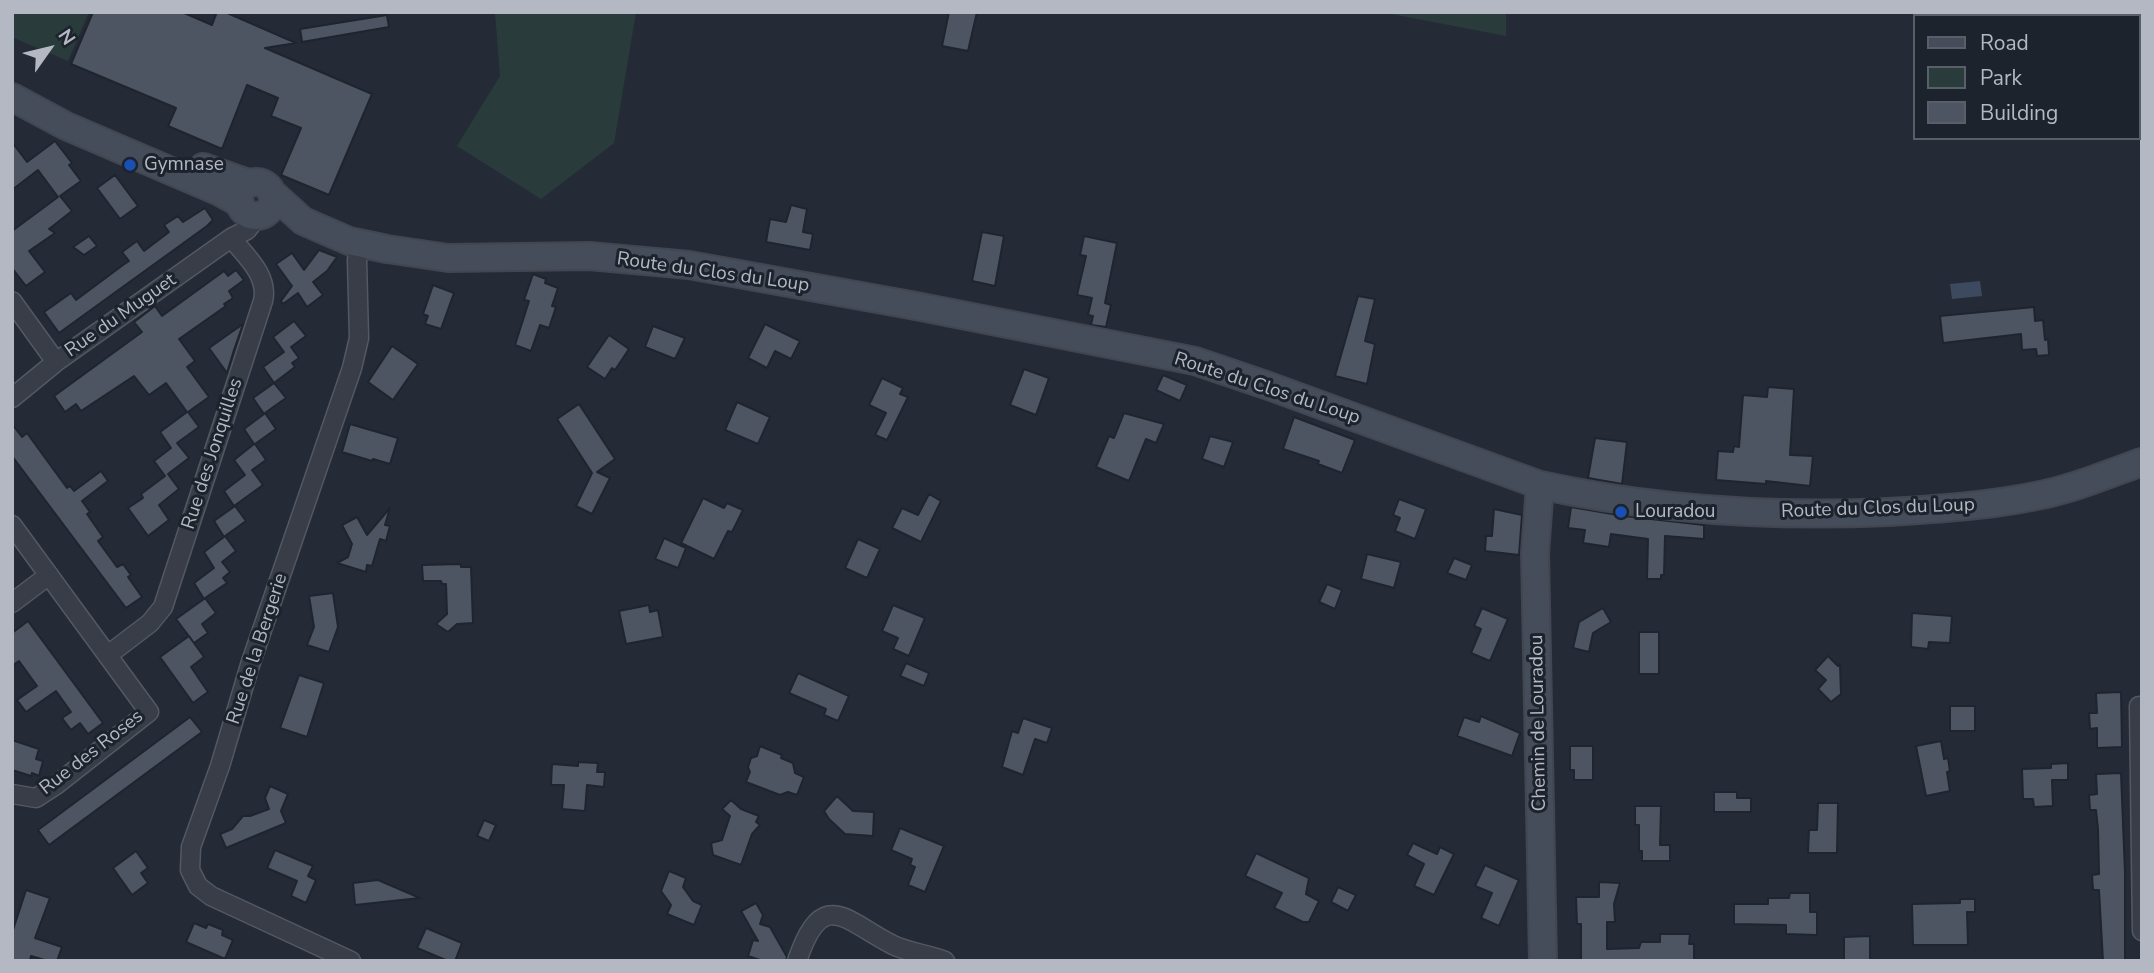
<!DOCTYPE html>
<html>
<head>
<meta charset="utf-8">
<style>
  body { margin:0 }
  #map { position:relative; width:2154px; height:973px; overflow:hidden; background:#242b37; font-family:"Nunito Sans",sans-serif }
  canvas { display:block }
  .frame { position:absolute; inset:0; border:14px solid #b3b8c3; pointer-events:none }
  .legend { position:absolute; left:1913px; top:14px; width:228px; height:126px; box-sizing:border-box; background:#1d232c; border:2px solid #595f68; margin:0; padding:9px 12px; list-style:none; font-size:21px; color:#b3b8c3 }
  .legend li { display:flex; align-items:center; gap:14px; height:35px }
  .legend b { width:35px; border:2px solid #595f68 }
  .north { position:absolute; left:14px; top:14px; width:70px; height:70px; -webkit-text-stroke:5px #1d232c; paint-order:stroke; rotate:56deg; font-size:19px; font-weight:700; line-height:28px; text-align:center; color:#b3b8c3 }
  .north::after { content:''; display:block; margin:auto; width:24px; height:32px; background:#b3b8c3; clip-path:polygon(50% 0,100% 100%,50% 72%,0 100%) }
</style>
</head>
<body>
<div id="map">
<canvas width="2154" height="973"></canvas>
<div class="frame"></div>
<ul class="legend">
<li><b style="height:9px;background:#464d5a"></b>Road</li>
<li><b style="height:19px;background:#2a3b3c"></b>Park</li>
<li><b style="height:19px;background:#4d5562"></b>Building</li>
</ul>
<div class="north">N</div>
</div>
<script>
const g = document.querySelector('canvas').getContext('2d');
g.lineJoin = 'round';
function fill(path, color) {
  g.fillStyle = color;
  g.fill(path, 'evenodd');
}
function trace(path, color, width, dash) {
  g.strokeStyle = color;
  g.lineWidth = width;
  g.lineCap = dash ? 'butt' : 'round';
  g.setLineDash(dash || []);
  g.stroke(path);
}
function write(font, color, halo, rows, align = 'center') {
  g.font = font + ' "Nunito Sans",sans-serif';
  g.lineWidth = 6;
  g.setLineDash([]);
  g.textBaseline = 'middle';
  g.strokeStyle = halo;
  g.fillStyle = color;
  for (const [text, x, y, turn = 0] of rows) {
    g.save();
    g.translate(x, y);
    g.rotate((+turn || 0) * Math.PI / 180);
    g.textAlign = isNaN(turn) ? turn : align;
    if (halo) g.strokeText(text, 0, 0);
    g.fillText(text, 0, 0);
    g.restore();
  }
}
const green = new Path2D(`
  M12,12H89L68,61L12,37Z
  M495,12H636L614,143L541,199L457,146L500,76Z
  M1381,12H1506V36Z`);
const water = new Path2D(`
  M1980,281L1982,296L1952,299L1950,284Z`);
const building = new Path2D(`
  M93,12H182L212,25L217,12H225L296,43L265,48L372,94L329,195L281,175L301,128L271,116L278,98L247,85L222,149L168,126L176,108L71,64Z
  M949,12H977L968,51L942,46Z
  M387,15L389,27L302,42L300,29Z
  M55,141L72,163L69,165L81,181L60,196L72,211L49,229L55,233L29,251L45,272L26,286L12,268V231L58,197L38,170L12,190V142L27,162Z
  M115,175L138,206L120,219L97,188Z
  M791,205L807,209L803,232L813,234L810,250L766,242L770,219L786,222Z
  M205,208L213,220L207,226L59,333L44,312L71,293L76,300L123,265L129,261L122,252L137,241L144,251L169,232L164,225L178,216L183,222Z
  M982,232L1004,236L995,286L972,281Z
  M89,236L97,246L84,255L73,247Z
  M1084,236L1117,243L1105,303L1111,305L1106,327L1091,325L1093,316L1088,315L1092,298L1077,295L1086,256L1080,255Z
  M319,250L337,257L327,271L313,282L323,295L307,307L298,293L283,304L281,301L292,286L276,264L292,253L304,270Z
  M236,270L244,280L229,291L233,298L224,304L226,306L179,339L195,361L187,367L209,397L188,412L199,427L177,443L189,458L168,474L179,489L159,505L169,520L148,536L128,508L143,498L141,494L165,476L154,461L171,448L160,432L187,412L166,383L149,395L134,376L81,411L76,404L65,412L54,396L142,332L134,322L155,306L162,316L224,271L228,276Z
  M533,274L546,279L545,283L558,288L552,306L556,307L549,328L540,325L531,351L515,345L529,301L524,300Z
  M433,285L454,293L441,329L425,324L428,316L423,314Z
  M1358,296L1375,299L1365,341L1375,344L1367,384L1335,376Z
  M2034,307L2035,321L2043,320L2045,340L2048,339L2049,355L2037,356L2036,349L2022,350L2021,334L1943,343L1940,316Z
  M294,321L306,336L291,347L299,358L292,363L295,367L274,383L286,398L265,413L276,429L255,444L266,460L252,470L263,485L234,506L224,491L245,475L234,460L254,444L244,429L264,414L253,398L274,383L263,367L284,352L273,337Z
  M243,324L234,350L227,373L209,348Z
  M765,324L800,341L791,359L775,351L767,368L748,358Z
  M653,326L685,338L675,359L645,347Z
  M609,335L629,349L615,370L612,368L605,379L587,367Z
  M392,346L418,364L393,400L368,382Z
  M1024,369L1049,378L1036,415L1010,405Z
  M1163,375L1187,385L1180,401L1156,390Z
  M882,378L903,388L900,394L908,397L887,440L875,435L886,413L869,405Z
  M1768,387L1794,389L1790,455L1813,456L1810,486L1766,481V484L1716,480L1718,451L1733,452L1734,446L1739,447L1743,395L1767,397Z
  M737,402L770,417L758,444L725,430Z
  M579,404L615,459L597,472L610,478L592,514L576,506L592,473L557,419Z
  M1124,413L1164,424L1156,443L1146,439L1129,481L1096,467L1109,436L1114,438Z
  M1294,417L1355,440L1342,473L1318,464L1319,461L1283,449Z
  M12,424L22,437L27,433L67,488L70,486L74,491L101,471L108,481L82,501L90,512L87,514L103,537L98,541L117,567L123,564L131,575L128,577L142,597L126,608L12,456Z
  M350,424L398,438L390,464L373,459L372,461L342,452Z
  M1210,436L1233,442L1224,467L1202,459Z
  M1595,438L1627,442L1622,484L1588,478Z
  M929,494L941,501L921,542L892,528L902,508L918,515Z
  M703,498L724,508L727,503L743,510L732,532L728,531L714,559L681,543Z
  M1399,499L1426,509L1415,539L1395,531L1400,518L1393,515Z
  M235,506L246,521L225,536L236,551L222,562L230,572L223,578L227,583L205,598L216,613L202,624L208,633L194,643L176,619L204,599L194,583L214,568L204,552L224,537L214,521Z
  M1571,507L1624,516L1704,525V539L1665,536L1664,575H1661V579H1647L1648,539L1611,534L1609,547L1583,543L1585,530L1568,528Z
  M390,508L385,525L390,526L386,541L380,539L372,566L367,565L366,572L337,563L348,557L352,544L342,525L357,517L367,535Z
  M1494,509L1522,515L1519,555L1485,551L1486,536H1492Z
  M664,538L686,548L678,568L655,559Z
  M858,539L880,549L867,578L845,568Z
  M1367,554L1401,562L1394,588L1361,579Z
  M1454,558L1472,565L1466,580L1447,573Z
  M461,564V567H471L473,623L457,624L448,632L436,624L447,614L446,584H442L441,581H423L422,565Z
  M1327,584L1342,590L1335,609L1319,602Z
  M333,593L338,627L329,652L307,645L314,627L309,596Z
  M649,605L650,612L658,610L663,637L626,644L619,611Z
  M893,605L925,618L909,656L893,649L898,638L882,631Z
  M1482,608L1508,619L1490,661L1471,653L1481,629L1474,626Z
  M1603,608L1611,622L1593,633L1589,652L1573,648L1579,622Z
  M1912,613L1952,616L1950,643L1929,642L1928,649L1911,647Z
  M28,621L103,723L88,734L80,723L71,730L62,718L71,712L56,691L26,712L17,700L37,686L19,661L12,666V633Z
  M1639,632H1659V674H1639Z
  M189,636L204,657L191,667L208,692L193,703L160,657Z
  M1828,656L1838,666L1840,664L1841,694L1831,702L1818,689L1826,680L1815,670Z
  M906,663L929,673L924,686L900,676Z
  M798,673L849,696L838,721L824,715L826,709L789,693Z
  M299,675L324,683L307,737L280,728Z
  M2121,692L2122,747L2097,748V728L2090,729L2089,713H2097L2096,693Z
  M1950,706H1975V731H1950Z
  M1481,716L1520,733L1512,756L1457,736L1464,717L1479,722Z
  M190,717L202,732L49,845L38,830Z
  M1023,718L1052,728L1047,743L1035,739L1023,775L1002,767L1012,731L1018,733Z
  M12,740L39,749L36,759L43,761L39,776L32,773L31,776L12,770Z
  M1941,741L1944,759L1948,758L1950,771L1947,772L1950,791L1926,796L1916,746Z
  M760,746L782,755L781,758L793,763L795,773L804,777L797,795L788,792L780,795L746,782L750,772L748,767L751,758L757,756Z
  M1570,746H1593V780H1574V770H1570Z
  M578,762L598,763L597,772H605L604,787L587,785L585,811L562,809L564,785H551L552,764L578,766Z
  M2068,763V780H2052L2053,806L2034,807L2033,799H2023L2022,769L2051,768V764Z
  M2121,773L2125,873V961H2103L2099,890H2093L2092,875L2099,874L2098,829L2096,810H2090L2089,795L2097,794L2096,774Z
  M270,786L288,794L281,811L286,823L226,848L220,834L232,829L243,816H250L269,809L265,798Z
  M1714,792H1737V798H1751V812H1714Z
  M837,796L853,811L874,812L873,836L845,834L829,819L824,811Z
  M731,800L741,809L759,816L756,822L760,825L752,834L741,865L713,855L711,843L722,840L730,816L722,809Z
  M1818,803H1838L1837,853H1808L1809,830H1817Z
  M1635,806H1661L1660,845H1670V861H1642V851H1639V825H1635Z
  M484,820L496,825L489,841L477,836Z
  M900,828L944,846L925,892L908,885L915,867L910,865L912,859L891,850Z
  M1413,843L1437,854L1440,847L1454,854L1434,895L1414,886L1424,864L1407,855Z
  M275,850L313,866L308,876L316,880L306,903L291,896L297,881L267,868Z
  M136,851L148,868L141,873L148,883L132,895L113,868Z
  M1256,853L1309,878L1306,894L1319,901L1309,922H1303L1274,908L1282,893L1245,876Z
  M1485,865L1519,880L1499,926L1481,918L1492,893L1475,886Z
  M669,871L686,878L683,887L693,901L702,905L694,925L667,914L671,905L661,891Z
  M378,880L420,898L355,905L353,883Z
  M1599,882L1620,883L1614,904L1615,922H1607V949L1639,948L1641,942H1660V934H1690L1689,944H1694V961H1581V924H1577L1576,897H1599Z
  M1338,887L1356,895L1348,911L1331,902Z
  M26,890L50,898L35,938L62,947L57,961H48L31,956L30,961H12V933Z
  M1790,893H1810V912H1817V935L1786,934V925L1734,924V904H1768V898H1789Z
  M1960,899H1975V912H1967L1968,945H1913L1912,904L1960,903Z
  M756,903L763,915L760,924L770,927L787,957L786,961H763L748,956L753,940L758,941L741,911Z
  M194,923L206,928L208,924L223,930L222,935L233,940L225,959L186,942Z
  M426,928L462,943L455,961H448L417,948Z
  M1870,936V961H1844V937Z`);
const street = new Path2D(`
  M12,301L56,362
  M12,398L56,362L231,238L247,230L259,215
  M12,525L149,712L56,785L36,798L12,794
  M12,603L49,575
  M108,655L150,623L163,607L263,301C269,276 246,256 231,238
  M2142,706H2139L2142,931
  M351,961L211,896L198,886L190,870L191,847L220,766L250,665L352,368L359,338L357,260L359,244
  M797,961C823,885 845,921 893,945C910,953 928,954 945,961`);
const secondary = new Path2D(`
  M12,97L66,126L220,192L240,203
  M203,167L248,183
  M239 199a17 17 0 1 1 34 0a17 17 0 1 1-34 0Z
  M271,192L303,221L349,241L387,249L448,258L589,256L689,265L916,306L1195,361L1266,385L1540,485C1654,510 1772,517 1888,512C1938,509 1987,506 2036,496C2070,490 2108,474 2142,462
  M1540,485L1535,553L1543,961`);
const markers = [
  [130,165,7,"#1a4fb4"],
  [1621,512,7,"#1a4fb4"]
];
const poiNames = [
  ["Gymnase",144,165],
  ["Louradou",1635,512]
];
const streetNames = [
  ["Route du Clos du Loup",713,273,8],
  ["Rue du Muguet",121,316,-35],
  ["Route du Clos du Loup",1267,389,18],
  ["Rue des Jonquilles",213,454,-72],
  ["Route du Clos du Loup",1878,509,-2],
  ["Rue de la Bergerie",258,649,-72],
  ["Chemin de Louradou",1539,723,-91],
  ["Rue des Roses",92,753,-38]
];
fill(green, '#2a3b3c');
fill(water, '#3c495e');
fill(building, '#4d5562');
trace(building, '#1f252e', 2);
trace(street, '#535862', 21);
trace(secondary, '#414650', 30);
trace(street, '#383d47', 18);
trace(secondary, '#464d5a', 26);
for (const [x, y, r, color] of markers) {
  const dot = new Path2D();
  dot.arc(x, y, r, 0, 2 * Math.PI);
  g.fillStyle = color;
  g.fill(dot);
  trace(dot, '#1d232c', 2.5);
}
write('19px', '#b3b8c3', '#1d232c', poiNames, 'left');
write('19px', '#b3b8c3', '#1d232c', streetNames);
</script>
</body>
</html>
